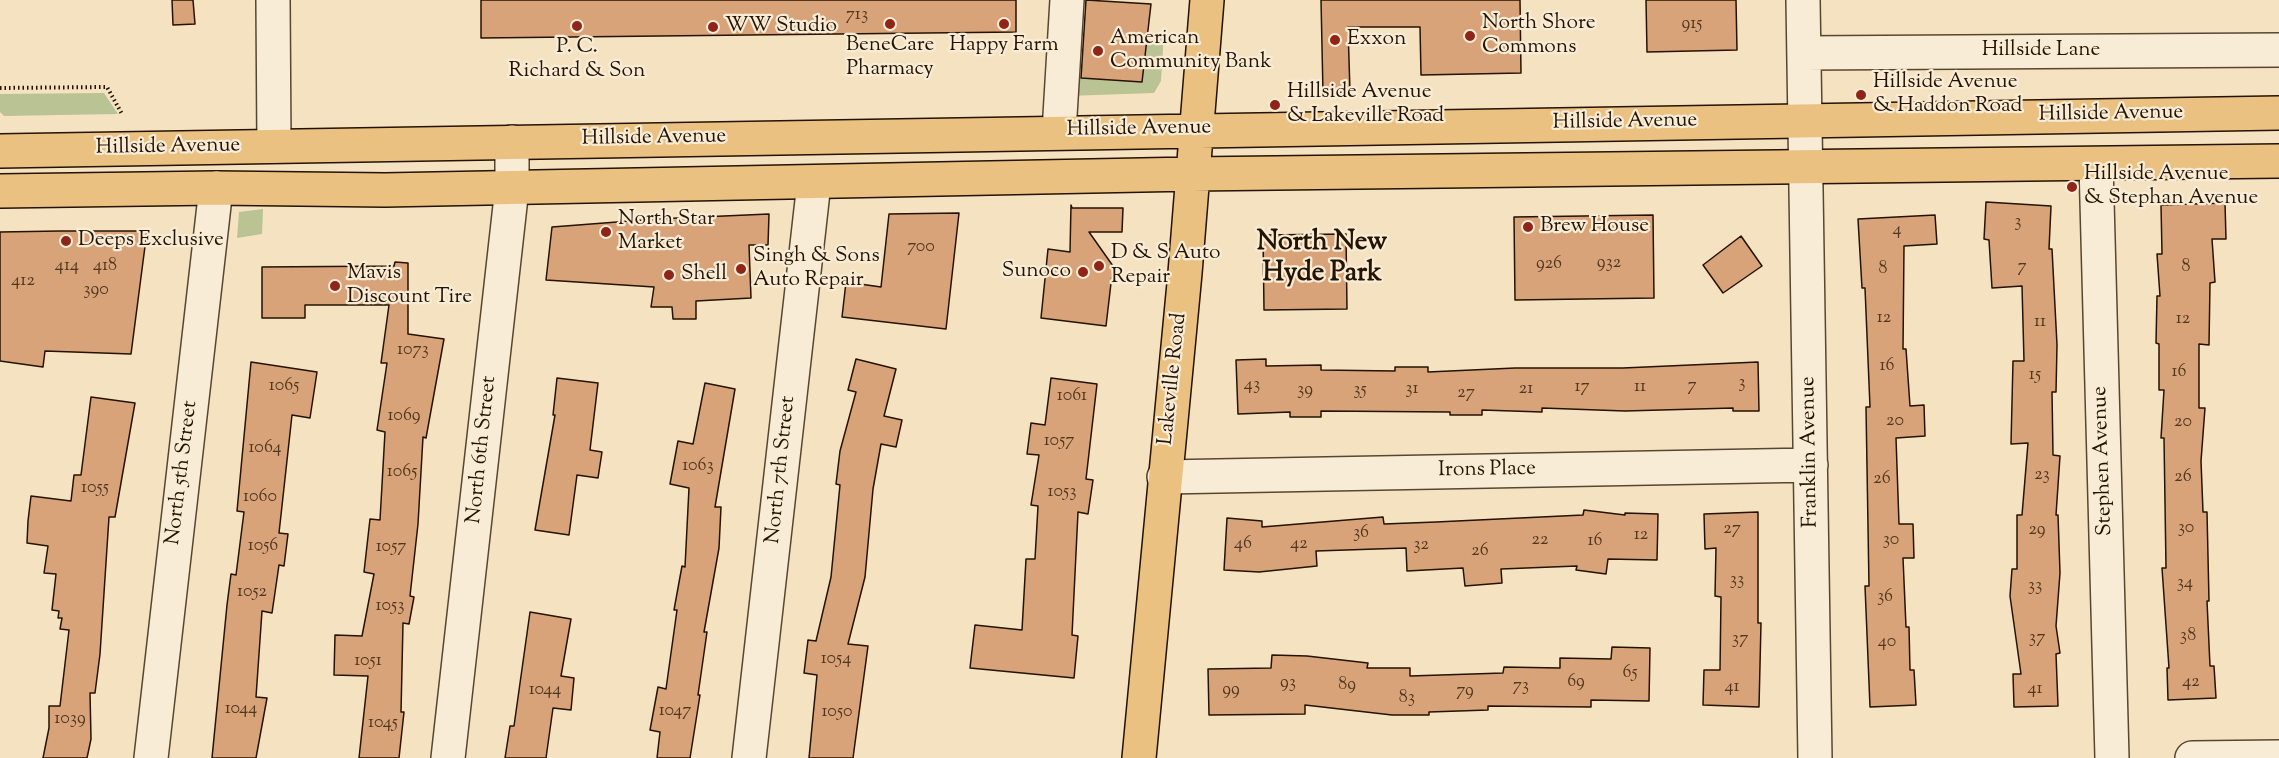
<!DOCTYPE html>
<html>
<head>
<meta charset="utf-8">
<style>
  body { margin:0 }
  canvas { display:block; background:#f5e2c1 }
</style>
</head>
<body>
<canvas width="2279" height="758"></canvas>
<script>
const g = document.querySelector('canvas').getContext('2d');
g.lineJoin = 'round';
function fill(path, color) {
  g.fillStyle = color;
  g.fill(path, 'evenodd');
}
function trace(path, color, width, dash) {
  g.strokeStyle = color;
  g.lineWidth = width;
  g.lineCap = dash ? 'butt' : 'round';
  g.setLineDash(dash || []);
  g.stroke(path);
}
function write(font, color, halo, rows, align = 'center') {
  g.font = font + ' "Sorts Mill Goudy",serif';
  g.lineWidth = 4.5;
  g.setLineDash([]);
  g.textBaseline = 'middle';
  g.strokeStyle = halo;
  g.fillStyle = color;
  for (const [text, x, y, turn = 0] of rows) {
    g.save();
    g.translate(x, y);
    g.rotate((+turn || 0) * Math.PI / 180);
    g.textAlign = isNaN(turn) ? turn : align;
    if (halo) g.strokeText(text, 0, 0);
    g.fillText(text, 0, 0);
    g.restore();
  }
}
const green = new Path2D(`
  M1148,33H1164L1161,81L1154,93L1067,96L1077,78L1141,82Z
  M104,93L118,114L4,116L0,112V94Z
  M263,209L262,234L237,238L239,212Z`);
const building = new Path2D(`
  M172,0H193L195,24L173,25Z
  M481,0H1016V32L481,38Z
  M1086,0L1151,4L1142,82L1081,78Z
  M1321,0H1520L1521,73L1421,75L1420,27H1348L1350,92L1323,93Z
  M1646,0H1736L1737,50L1647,52Z
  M1986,202L2051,206L2049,249H2052L2057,345L2056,392H2052L2053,455L2060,456L2056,515H2058L2060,573L2056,626L2060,653L2056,654L2058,706L2014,707L2013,674H2021L2010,596L2012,569H2017V515H2022L2028,443L2011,444L2013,361H2024L2022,286L1992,288L1989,240L1984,239Z
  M2225,203L2226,239H2212L2215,282L2210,283L2209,345L2199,344V408H2205L2201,461L2203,512H2207L2209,601H2207L2210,666H2214L2216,698L2168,700L2167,668H2169L2162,568H2166L2164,438H2161L2164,390H2159V344L2156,343L2157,296H2160L2157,254H2162L2161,205Z
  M1071,205L1072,208H1123L1122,232H1089L1113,266L1106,326L1041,318L1048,249L1070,252Z
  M959,213L946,329L842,317L846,282L881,287L889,214Z
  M769,214L768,245H749L751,298L696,301V319H673L672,307H651L654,287L546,280L552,227L656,219Z
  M1653,215L1654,298L1515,300L1514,217Z
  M1935,215L1937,244L1904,246L1903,349H1906L1910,406L1924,405L1925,436L1896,438L1899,524H1913L1914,558H1903L1906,627H1909L1910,670H1914L1916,705L1870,707L1865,586H1869L1866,407H1870L1865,288H1862L1858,219Z
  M60,231H147L131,354L45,351L43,367L0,361V232Z
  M1346,234L1347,309L1264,310L1263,235Z
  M1741,236L1762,266L1723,293L1703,265Z
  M395,262L408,263V334L444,339L426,438L423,437L418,524L410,596L414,597L409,624L403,623L401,712H404L399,758H359L368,676L334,675L335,635L362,636L374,574L364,572L370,519L380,520L385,432L377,430L387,363H381L389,305H305V318H262V267L394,266Z
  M856,359L896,369L884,416L902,420L896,447L881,444L873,489L865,577L848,644L868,646L853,758H809L817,675L804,673L808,640L816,641L831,577L840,485L836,484L840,451L856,392L848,390Z
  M1266,359V366L1321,365V370L1395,371V367H1428V372L1515,368H1623L1758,362L1759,411H1733V408L1625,411L1542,408V412L1482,410V415H1450V412L1321,411V417H1290V412L1238,414L1236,360Z
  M251,362L317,372L310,418L292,415L279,533L288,534L284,566L279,565L272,613L262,611L256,697L267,698L256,758H212L227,605L231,574L236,575L244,512L237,511Z
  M557,378L598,383L590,450L602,452L598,478L577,475L569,535L535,530L555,415H553Z
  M1051,378L1097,384L1086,479L1093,480L1088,514L1078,512L1072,635L1078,636L1074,678L970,668L975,625L1022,630L1026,559H1035L1038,506L1031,505L1039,455L1027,454L1031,423L1045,425Z
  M705,383L735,389L715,507H721L719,548L704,632H707L698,695H700L690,758H657L660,732L650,730L658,687L666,689L677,610H674L682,566L685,567L689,488L670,484L678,441L693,444Z
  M91,397L135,403L115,517H109L100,654L95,693H90L91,739L87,758H43L49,728V706H60L69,630L60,629L62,618H58L59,611L52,610L56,574L44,573L48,546L27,543L28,521L31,496L71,501L74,475H81Z
  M1584,510L1625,515V513L1658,514L1657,560L1608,559L1606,574L1576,570L1577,566L1501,569L1502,583L1465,586L1463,568L1407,571L1406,548L1316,551L1317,566L1259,572L1224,570L1227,518L1262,521V527L1383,517L1384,524L1436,522L1583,515Z
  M1758,512V623H1761L1759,707L1703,705L1704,670H1720L1721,597L1715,596L1716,548L1705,549L1704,514Z
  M530,612L571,619L561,676L574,678L571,710L553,708L546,758H505L510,726H514Z
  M1612,647L1650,648L1649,701L1591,700V707L1488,706V710L1429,712V715H1392L1305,705V714L1209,715L1208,669L1271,668L1272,655L1307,656L1368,663L1367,668H1410V676L1503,673L1504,667L1560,668V658L1611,659Z`);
const path = new Path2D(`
  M0,88L107,87L122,114`);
const minor = new Path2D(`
  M273,0L274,146
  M1803,0L1815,758
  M1804,53L2279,50
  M1059,132L1067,0
  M2096,164L2112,758
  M1164,477L1811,465
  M151,758L216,188
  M448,758L512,188V142
  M749,758L814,183
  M2192,758L2279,757`);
const major = new Path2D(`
  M0,151L2279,113
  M0,191L216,188L385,190L1192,174L2279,161
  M1139,758L1185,273L1207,0`);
const markers = [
  [890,24,6,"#8f2418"],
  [1004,24,6,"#8f2418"],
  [577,26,6,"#8f2418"],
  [713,27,6,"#8f2418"],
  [1470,36,6,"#8f2418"],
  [1335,40,6,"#8f2418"],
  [1098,51,6,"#8f2418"],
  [1861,95,6,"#8f2418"],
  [1275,105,6,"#8f2418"],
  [2072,187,6,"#8f2418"],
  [1528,227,6,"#8f2418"],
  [606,232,6,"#8f2418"],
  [66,241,6,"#8f2418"],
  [1099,266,6,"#8f2418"],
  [741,269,6,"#8f2418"],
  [1083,272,6,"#8f2418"],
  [669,275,6,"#8f2418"],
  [335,286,6,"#8f2418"]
];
const numberNames = [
  ["713",857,16],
  ["915",1692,25],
  ["3",2018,223],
  ["4",1897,231],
  ["700",921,248],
  ["932",1609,264],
  ["926",1549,265],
  ["414",67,267],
  ["418",105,267],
  ["7",2022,268],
  ["8",2186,268],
  ["8",1883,270],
  ["412",23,282],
  ["390",96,291],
  ["12",1884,319],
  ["12",2183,320],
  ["11",2040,323],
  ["1073",413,351],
  ["16",1887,367],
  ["16",2179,373],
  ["15",2035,376],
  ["3",1742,384],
  ["43",1252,386],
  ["1065",284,387],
  ["7",1692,387],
  ["17",1582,388],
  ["11",1640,388],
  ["31",1412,390],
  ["21",1526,390],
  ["39",1305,391],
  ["35",1360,391],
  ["27",1466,394],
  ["1061",1072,397],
  ["1069",404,417],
  ["20",1895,422],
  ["20",2183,423],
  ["1057",1059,442],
  ["1064",265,449],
  ["1063",698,467],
  ["1065",402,473],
  ["23",2042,476],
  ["26",2183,478],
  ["26",1882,480],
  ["1055",95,489],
  ["1053",1062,493],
  ["1060",260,498],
  ["30",2186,529],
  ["27",1732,530],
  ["29",2037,531],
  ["36",1361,534],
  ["12",1641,536],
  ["22",1540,541],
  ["30",1891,541],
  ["16",1595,542],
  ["46",1243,545],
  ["42",1299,545],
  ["32",1421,546],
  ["1056",263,547],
  ["1057",391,548],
  ["26",1480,552],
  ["33",1737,581],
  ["34",2185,584],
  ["33",2035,587],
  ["1052",252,593],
  ["36",1885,598],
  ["1053",390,607],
  ["38",2188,637],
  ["37",2037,639],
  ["37",1740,640],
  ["40",1887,643],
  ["1054",836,660],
  ["1051",368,662],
  ["65",1630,674],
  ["69",1576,683],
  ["42",2191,683],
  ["93",1288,684],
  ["89",1347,686],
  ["73",1521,687],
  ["41",1732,688],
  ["41",2035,690],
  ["1044",545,691],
  ["99",1231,691],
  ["79",1465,692],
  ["83",1407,699],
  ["1044",241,710],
  ["1047",675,712],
  ["1050",837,713],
  ["1039",70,720],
  ["1045",383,724]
];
const poiNames = [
  ["North Shore",1482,24],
  ["Commons",1482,48],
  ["WW Studio",725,27],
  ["American",1110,39],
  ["Community Bank",1110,63],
  ["Exxon",1347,40],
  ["BeneCare",890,46,"center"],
  ["Pharmacy",890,70,"center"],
  ["Happy Farm",1004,46,"center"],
  ["P. C.",577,48,"center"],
  ["Richard & Son",577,72,"center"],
  ["Hillside Avenue",1873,83],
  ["& Haddon Road",1873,107],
  ["Hillside Avenue",1287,93],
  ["& Lakeville Road",1287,117],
  ["Hillside Avenue",2084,175],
  ["& Stephan Avenue",2084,199],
  ["North Star",618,220],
  ["Market",618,244],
  ["Brew House",1540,227],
  ["Deeps Exclusive",78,241],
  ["D & S Auto",1111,254],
  ["Repair",1111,278],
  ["Singh & Sons",753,257],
  ["Auto Repair",753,281],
  ["Sunoco",1071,272,"right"],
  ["Mavis",347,274],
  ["Discount Tire",347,298],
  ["Shell",681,275]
];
const streetNames = [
  ["Hillside Lane",2041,51],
  ["Hillside Avenue",2111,115,-1],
  ["Hillside Avenue",1625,123,-1],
  ["Hillside Avenue",1139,130,-1],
  ["Hillside Avenue",654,139,-1],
  ["Hillside Avenue",168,148,-1],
  ["Lakeville Road",1174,379,-84],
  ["North 6th Street",483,450,-84],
  ["Franklin Avenue",1811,452,-91],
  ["Stephen Avenue",2104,461,-92],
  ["North 7th Street",782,470,-84],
  ["Irons Place",1487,471,-1],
  ["North 5th Street",183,473,-83]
];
const districtNames = [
  ["North New",1322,244],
  ["Hyde Park",1322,275]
];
fill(green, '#bac394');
fill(building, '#d9a37a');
trace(building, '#241300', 1.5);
trace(minor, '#584730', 36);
trace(major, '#241300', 36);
trace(path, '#241300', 4, [1.5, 3]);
trace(minor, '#f8ecd7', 33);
trace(major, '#eac180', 33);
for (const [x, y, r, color] of markers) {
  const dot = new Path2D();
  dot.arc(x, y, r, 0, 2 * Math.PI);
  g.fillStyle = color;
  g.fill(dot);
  trace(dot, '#f8ecd7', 2);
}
write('18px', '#51371e', null, numberNames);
write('21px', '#241300', '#f8ecd7', poiNames, 'left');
write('21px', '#241300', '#f8ecd7', streetNames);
write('bold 27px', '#241300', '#f8ecd7', districtNames);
</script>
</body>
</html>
